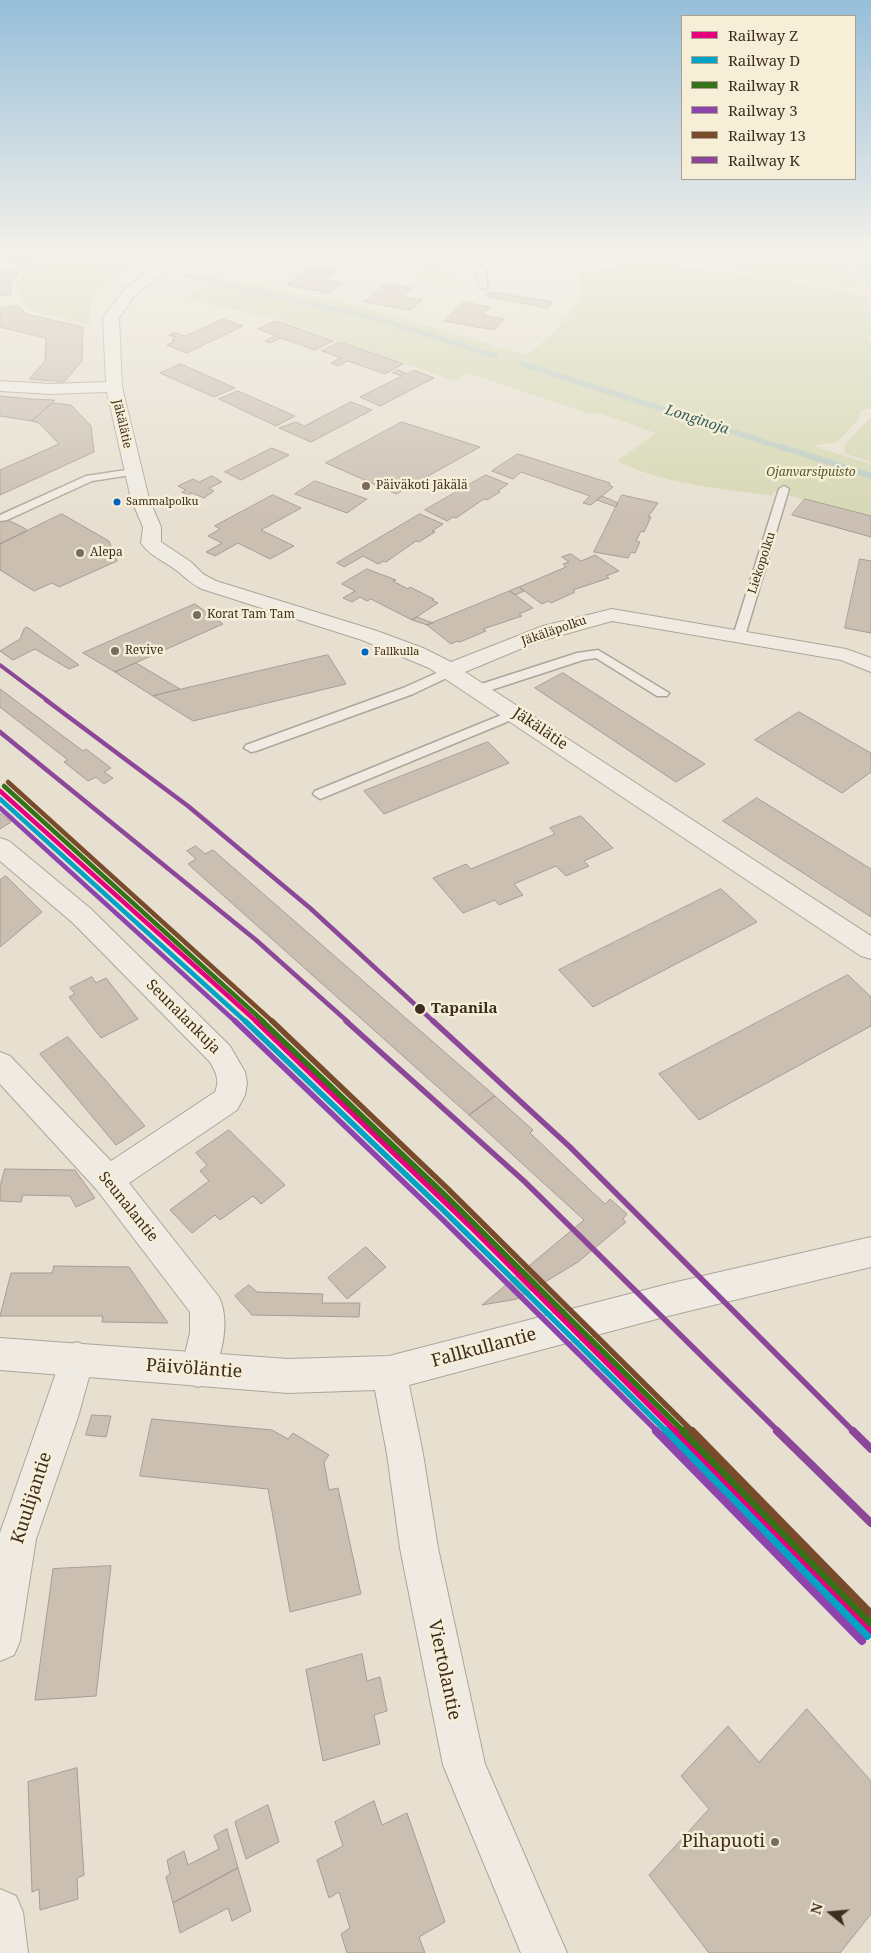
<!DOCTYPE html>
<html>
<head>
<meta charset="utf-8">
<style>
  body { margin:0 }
  #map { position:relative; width:871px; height:1953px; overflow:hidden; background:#e7e0d1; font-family:"Noto Serif",serif }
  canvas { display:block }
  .legend { position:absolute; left:681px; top:15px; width:175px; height:165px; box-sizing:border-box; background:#f7eed8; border:1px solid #ada18e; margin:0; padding:6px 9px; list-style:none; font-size:15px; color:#3d2e20 }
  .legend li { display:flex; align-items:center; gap:10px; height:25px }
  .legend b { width:25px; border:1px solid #ada18e }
  .north { position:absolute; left:806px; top:1888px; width:50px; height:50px; -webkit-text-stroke:4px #f7eed8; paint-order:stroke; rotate:287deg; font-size:14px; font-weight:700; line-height:20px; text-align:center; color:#3d2e20 }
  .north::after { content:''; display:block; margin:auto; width:18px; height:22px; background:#3d2e20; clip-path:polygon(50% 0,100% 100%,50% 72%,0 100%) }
</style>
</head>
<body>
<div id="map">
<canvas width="871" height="1953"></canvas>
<ul class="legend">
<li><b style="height:6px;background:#e5007d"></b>Railway Z</li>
<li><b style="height:6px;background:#03a3c5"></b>Railway D</li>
<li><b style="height:6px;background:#357219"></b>Railway R</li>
<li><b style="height:6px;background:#8e44ad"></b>Railway 3</li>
<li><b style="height:6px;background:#7a4b2a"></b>Railway 13</li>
<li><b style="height:6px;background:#8c4799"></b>Railway K</li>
</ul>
<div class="north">N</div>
</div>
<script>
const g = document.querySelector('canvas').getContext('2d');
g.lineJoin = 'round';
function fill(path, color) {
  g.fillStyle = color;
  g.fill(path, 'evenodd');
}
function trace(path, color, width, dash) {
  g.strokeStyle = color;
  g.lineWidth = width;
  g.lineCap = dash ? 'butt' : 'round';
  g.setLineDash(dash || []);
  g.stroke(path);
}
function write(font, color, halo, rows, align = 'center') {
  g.font = font + ' "Noto Serif",serif';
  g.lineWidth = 5;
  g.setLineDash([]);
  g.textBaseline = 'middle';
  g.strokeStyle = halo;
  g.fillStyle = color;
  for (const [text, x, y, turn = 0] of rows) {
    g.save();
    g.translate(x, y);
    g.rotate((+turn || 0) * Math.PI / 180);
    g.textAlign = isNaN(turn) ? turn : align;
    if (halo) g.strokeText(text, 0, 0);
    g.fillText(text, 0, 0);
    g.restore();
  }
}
const green = new Path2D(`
  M61,250H118L134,265C105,285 88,284 90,325L31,311L24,304L16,283L26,270Z
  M557,250H603L610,252L628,250H744L679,254L584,267L571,266Z
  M770,250H834L861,287L854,289L672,260V258L680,256L749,253Z
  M841,250H866V259L871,269V288Z
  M438,260L454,278L455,285L413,278L419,271L417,263Z
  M646,261L782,280L865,296C870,303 871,326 871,335L867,338L871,343V408L863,410L857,416L860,418L837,442L813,446L871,464V516L774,492L772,496C720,488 665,485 617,461L656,433L601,414L588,413L467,373L454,381L274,319L186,299L215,277L361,306L526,355C542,345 575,313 580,294C582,287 580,279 578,271Z
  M871,417V462L844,453L845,444Z`);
const streamFar1 = new Path2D(`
  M92,250L99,260L114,266
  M187,276L374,318L496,356
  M523,364L786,449`);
const stream = new Path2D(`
  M782,447L871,476`);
const building = new Path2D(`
  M16,250H59L25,266L0,261Z
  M288,250H318L327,256L305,261Z
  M485,250H507L477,257L471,253Z
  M312,267L336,271L324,280L343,283L330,293L287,285Z
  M0,272H18L10,286L11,295L0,296Z
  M386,284L412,288L402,297L422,300L410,310L364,302Z
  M490,292L553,302L547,308L485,296Z
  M464,302L490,307L482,315L504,319L494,330L444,321Z
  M17,305L26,314L83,327L82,361L64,382L29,379L45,361L46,338L0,327V309Z
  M223,319L243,326L187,353L167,345L175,341L172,340L176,338L169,335L175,333L185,336Z
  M276,321L333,341L315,350L281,338L270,343L265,341L276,336L258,329Z
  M340,342L403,364L385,374L348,361L338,366L331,363L341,358L322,351Z
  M181,364L235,388L214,397L160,373Z
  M398,370L407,374L414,370L434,378L380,406L360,397L402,376L393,373Z
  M238,391L295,416L276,426L219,399Z
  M0,396L31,399L55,400L32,421L0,416Z
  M351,402L372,410L311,442L279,428L296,422L304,426Z
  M53,403L71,405L91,426L94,452L0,495V470L59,444L39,423L32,421Z
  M402,422L480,447L396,494L326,463Z
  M272,448L289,455L241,480L225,472Z
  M518,454L610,483L609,485L613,487L591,505L583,503L590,496L521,472L513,479L492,471Z
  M486,475L508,484L498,491L500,492L487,500L484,499L456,518L453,517L447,521L425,510Z
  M212,476L222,482L209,488L214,491L204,498L192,493L187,495L182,492L186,490L178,486L193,479L199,482Z
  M315,481L367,499L347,513L295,494Z
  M273,495L301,508L261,530L294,546L270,559L238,543L215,556L206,552L222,543L208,536L220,529L215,526Z
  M622,495L658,503L648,517H651L644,532L641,531L636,541L640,542L635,553L631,552L628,558L594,552Z
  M602,496L618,503L616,507L597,500Z
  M805,499L871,516V537L792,515Z
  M62,514L109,541L117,561L59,587L52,583L34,591L0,570V544Z
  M420,514L443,524L432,531L435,532L419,542L416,541L386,562L384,561L378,564L363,556L344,567L337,563Z
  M0,516L26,529L27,531L0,544Z
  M571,554L581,561L595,555L619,571L606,576L609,578L573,590L575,592L551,603L548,601L542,604L519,587L566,567L563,564L569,562L562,557Z
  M860,559L871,561V633L845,628Z
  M367,569L396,580L393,581L408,589L410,587L434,599L432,600L438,603L412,620L371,599L367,601L360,597L352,602L343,598L355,591L342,584Z
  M519,587L524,591L515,595L510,591Z
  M510,591L533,608L519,614L522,616L483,629L486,631L460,642L457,641L451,644L427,625Z
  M195,604L223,624L115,672L83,653Z
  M417,617L433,623L427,625L412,620Z
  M27,627L79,665L69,669L35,649L13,660L0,651L20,639L24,629Z
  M328,655L346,684L193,721L153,696Z
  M136,663L180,689L153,696L115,672Z
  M563,673L705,764L676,782L535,688Z
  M0,689L83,751L86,749L111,768L104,772L113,778L104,784L96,777L88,781L64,762L68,760L0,707Z
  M799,712L871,753V772L842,793L755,740Z
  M488,742L509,763L384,814L364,791Z
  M757,798L871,869V917L723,821Z
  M0,813L11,822L0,829Z
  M581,816L613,848L584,861L589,866L566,876L556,866L514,884L523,895L499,905L495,900L463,913L433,878L466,864L471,869L555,834L550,828Z
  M196,846L205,854L213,850L495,1096L469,1115L188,864L196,859L187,851Z
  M6,876L42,912L0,947V880Z
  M721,889L757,922L593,1007L559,970Z
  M848,975L871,997V1026L699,1120L659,1074Z
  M92,977L96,983L106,978L138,1019L101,1038L69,997L75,994L70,988Z
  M68,1037L145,1126L116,1145L40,1054Z
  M495,1096L533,1130L530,1133L605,1204L610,1199L627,1214L623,1219L626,1222L578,1262L517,1299L482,1305L584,1220L469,1115Z
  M229,1130L285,1185L261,1204L253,1196L220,1220L215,1215L192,1233L170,1210L209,1181L200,1171L207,1165L196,1153Z
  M5,1169L75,1170L95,1198L76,1207L70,1196L23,1195L21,1202L0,1201V1187Z
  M366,1247L386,1267L347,1299L328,1278Z
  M54,1266L129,1267L168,1323L102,1322L103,1316H0L11,1273H52Z
  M249,1285L257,1292L323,1294L322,1303H360L359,1317L252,1315L235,1296Z
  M92,1415L111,1416L106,1437L86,1435Z
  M152,1419L272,1430L288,1439L293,1433L329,1455L324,1462L329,1490L338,1488L361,1594L290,1612L268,1489L140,1476Z
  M111,1566L96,1696L35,1700L53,1569Z
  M362,1654L367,1681L380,1677L387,1711L374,1715L380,1744L323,1761L306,1670Z
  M807,1709L871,1781V1914L840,1953H709L649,1875L709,1809L681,1776L728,1726L759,1762Z
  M77,1768L84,1875L77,1878L78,1899L40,1910L39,1889L32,1892L28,1782Z
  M374,1801L382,1825L407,1813L445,1922L419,1937L425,1953H347L341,1934L350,1928L339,1892L329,1898L317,1860L343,1846L335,1822Z
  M268,1805L279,1842L246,1859L235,1822Z
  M227,1829L238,1868L173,1903L166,1877L170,1874L167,1860L184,1851L188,1865L219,1849L214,1836Z
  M238,1868L251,1911L232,1921L228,1908L180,1933L173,1903Z`);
const service = new Path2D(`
  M450,250C467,250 494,269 486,289L479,287C481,266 462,262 450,250Z
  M133,469L137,470V474L92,481L7,520L0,521V515L86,476Z
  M784,486L789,489L745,636L743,639H735L733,636L779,489Z
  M598,650L669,693L667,696H657L596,658L583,660L485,692L480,693L473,689L475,686L577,653Z
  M450,667L456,671L455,674L413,694L256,751L251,752L244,748L246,745L403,688Z
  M516,709L523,713L521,716L325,797L320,799L313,794L315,791Z`);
const minor = new Path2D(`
  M126,250H144L165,261L204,250H227L225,253L171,268L134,296L119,318L122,387L149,499L161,527V542L191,562L203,574L216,581L377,631L423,648L451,662L543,626L612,609L846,649L871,658V672L841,660L612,621L537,642L465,672L871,936V959L861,956L429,668L362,640L202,589C191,584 185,577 176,570C164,561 150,556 141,543L143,527L131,499L107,392L51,394L0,391V381L51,384L106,382L103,318L124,290L145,274L139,270L141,267L151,264Z
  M0,838L9,841L91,909L230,1046L245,1072L247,1083L245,1095L237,1110L129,1183L219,1297C231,1323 221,1357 210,1382L198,1387L186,1382L181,1370L190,1333V1312L97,1190L0,1084V1052L10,1056L111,1161L215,1092C220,1081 216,1072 210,1062L73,923L0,861Z
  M77,1342L89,1347L94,1359L78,1417L36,1539L20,1641L14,1655L0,1661V1533L65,1347Z
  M0,1889L16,1896L23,1912L28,1953H0Z`);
const tertiary = new Path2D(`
  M871,1237V1267L668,1316L409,1385L423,1454L438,1548L485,1764L567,1953H521L443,1765L400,1548L387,1454L375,1390L288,1393L0,1370V1338L288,1359L389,1356L668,1284Z`);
const rail1Far2 = new Path2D(`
  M0,791L257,1022`);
const rail1Far1 = new Path2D(`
  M256,1021L473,1229L676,1432`);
const rail1 = new Path2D(`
  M675,1431L871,1632`);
const rail2Far2 = new Path2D(`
  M0,799L246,1022`);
const rail2Far1 = new Path2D(`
  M245,1021L442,1209L667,1432`);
const rail2 = new Path2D(`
  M666,1431L867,1636`);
const rail3Far2 = new Path2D(`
  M4,786L264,1022`);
const rail3Far1 = new Path2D(`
  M262,1021L446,1196L684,1432`);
const rail3 = new Path2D(`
  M683,1431L871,1623`);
const rail4Far2 = new Path2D(`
  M0,808L236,1022`);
const rail4Far1 = new Path2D(`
  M235,1021L439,1216L658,1432`);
const rail4 = new Path2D(`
  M656,1431L862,1641`);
const rail5Far2 = new Path2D(`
  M8,782L273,1022`);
const rail5Far1 = new Path2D(`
  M272,1021L448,1189L693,1432`);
const rail5 = new Path2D(`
  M692,1431L871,1614`);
const rail6Far3 = new Path2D(`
  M0,665L48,701`);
const rail6Far2 = new Path2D(`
  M46,700L188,806L310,908L434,1022
  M0,732L256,940L348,1022`);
const rail6Far1 = new Path2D(`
  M346,1021L524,1181L779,1432
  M433,1021L570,1147L854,1432`);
const rail6 = new Path2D(`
  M777,1431L871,1523
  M853,1431L871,1449`);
const markers = [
  [366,486,5,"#786c5e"],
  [117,502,4.5,"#0065bd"],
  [80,553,5,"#786c5e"],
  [197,615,5,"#786c5e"],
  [115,651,5,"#786c5e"],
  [365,652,4.5,"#0065bd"],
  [420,1009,6,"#3d2e20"],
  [775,1842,5,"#786c5e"]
];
const farBusnames = [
  ["Sammalpolku",126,502],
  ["Fallkulla",374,652]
];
const farStreetnames = [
  ["Jäkälätie",122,424,77],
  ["Liekopolku",762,563,-72],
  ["Jäkäläpolku",554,631,-19]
];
const farParknames = [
  ["Ojanvarsipuisto",811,473]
];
const farPoinames = [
  ["Päiväkoti Jäkälä",376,486],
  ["Alepa",90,553],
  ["Korat Tam Tam",207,615],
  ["Revive",125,651]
];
const farWaternames = [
  ["Longinoja",697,420,18]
];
const streetNames = [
  ["Jäkälätie",540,729,34],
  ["Seunalankuja",183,1017,45],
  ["Seunalantie",128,1207,51]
];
const stopNames = [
  ["Tapanila",431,1009]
];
const nearStreetnames = [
  ["Fallkullantie",484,1348,-15],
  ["Päivöläntie",194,1369,4],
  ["Kuulijantie",32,1498,-72],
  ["Viertolantie",444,1670,78]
];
const nearPoinames = [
  ["Pihapuoti",765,1842]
];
fill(green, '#d6d7b3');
trace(streamFar1, '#bcccc2', 5);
trace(stream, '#bcccc2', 6);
fill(building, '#cbbfb2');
trace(building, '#a89c90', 1);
trace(service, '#ada599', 3);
trace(minor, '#ada599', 2);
trace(tertiary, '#ada599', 2);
fill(service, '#efebe3');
fill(minor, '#efebe3');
fill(tertiary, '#efebe3');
trace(rail1Far2, '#e5007d', 4.5);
trace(rail1Far1, '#e5007d', 5.5);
trace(rail1, '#e5007d', 8);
trace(rail2Far2, '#03a3c5', 4.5);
trace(rail2Far1, '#03a3c5', 5.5);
trace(rail2, '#03a3c5', 8);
trace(rail3Far2, '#357219', 4.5);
trace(rail3Far1, '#357219', 5.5);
trace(rail3, '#357219', 8);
trace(rail4Far2, '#8e44ad', 4.5);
trace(rail4Far1, '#8e44ad', 5.5);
trace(rail4, '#8e44ad', 8);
trace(rail5Far2, '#7a4b2a', 4.5);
trace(rail5Far1, '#7a4b2a', 5.5);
trace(rail5, '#7a4b2a', 8);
trace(rail6Far3, '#8c4799', 4);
trace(rail6Far2, '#8c4799', 4.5);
trace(rail6Far1, '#8c4799', 5.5);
trace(rail6, '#8c4799', 8);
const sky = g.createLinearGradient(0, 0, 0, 523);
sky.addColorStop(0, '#96bed9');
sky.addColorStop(0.48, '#f4f1ea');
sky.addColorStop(1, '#f4f1ea00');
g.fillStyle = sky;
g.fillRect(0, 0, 871, 523);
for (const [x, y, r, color] of markers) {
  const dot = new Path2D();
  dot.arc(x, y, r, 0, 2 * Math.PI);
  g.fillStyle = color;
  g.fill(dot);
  trace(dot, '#f7eed8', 2);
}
write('11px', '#3d2e20', '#f7eed8', farBusnames, 'left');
write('12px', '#3d2e20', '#f7eed8', farStreetnames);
write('italic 12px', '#4d5a26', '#f7eed8', farParknames);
write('12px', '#3d2e20', '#f7eed8', farPoinames, 'left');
write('italic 14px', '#2f5d5a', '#f7eed8', farWaternames);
write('15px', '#3d2e20', '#f7eed8', streetNames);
write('bold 15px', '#3d2e20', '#f7eed8', stopNames, 'left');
write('18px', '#3d2e20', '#f7eed8', nearStreetnames);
write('18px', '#3d2e20', '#f7eed8', nearPoinames, 'right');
</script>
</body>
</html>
